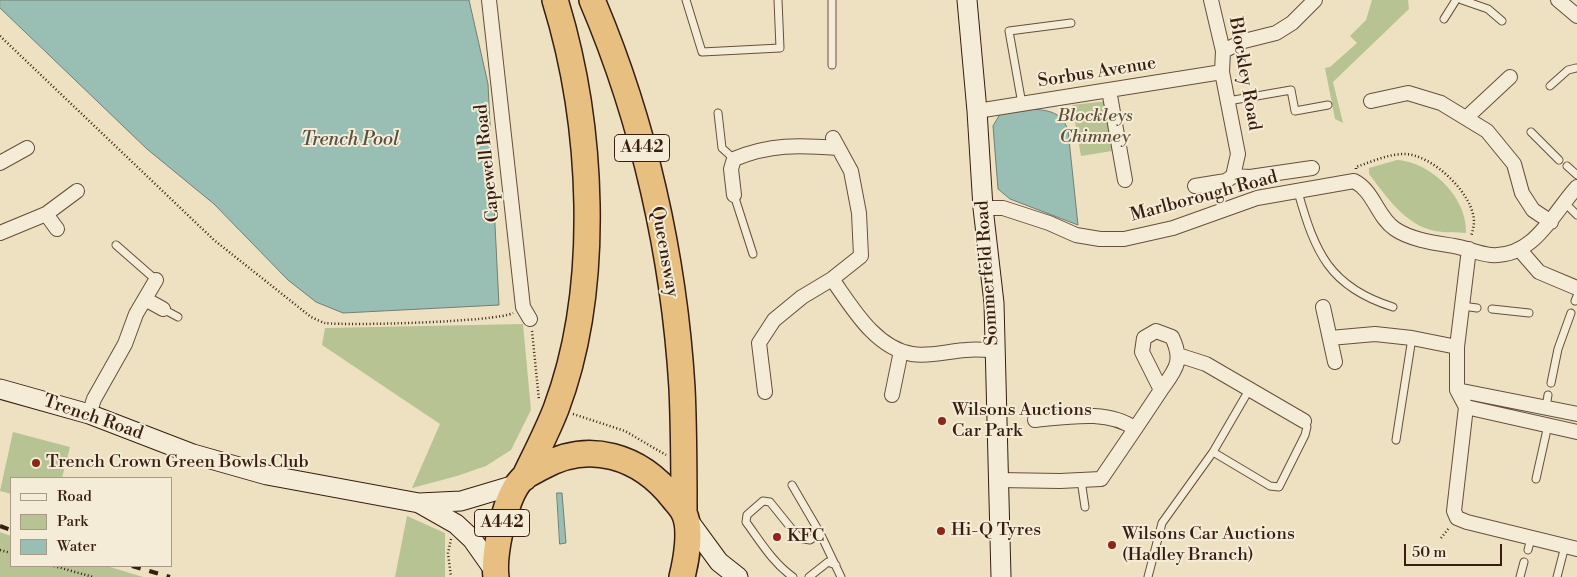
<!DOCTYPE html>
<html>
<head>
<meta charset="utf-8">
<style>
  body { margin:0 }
  #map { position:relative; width:1577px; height:577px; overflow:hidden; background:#eee1c2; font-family:"Libre Bodoni",serif }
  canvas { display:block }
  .legend { position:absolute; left:10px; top:477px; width:162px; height:90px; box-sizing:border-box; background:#f4ecd7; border:1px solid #a99a87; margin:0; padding:6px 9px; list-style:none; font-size:15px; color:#381e10 }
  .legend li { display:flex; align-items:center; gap:10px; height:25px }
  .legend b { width:25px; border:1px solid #a99a87 }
  .scale { position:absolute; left:1404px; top:544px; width:98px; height:22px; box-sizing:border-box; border:2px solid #381e10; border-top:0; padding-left:6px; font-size:15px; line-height:18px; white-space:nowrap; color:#381e10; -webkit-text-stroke:4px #f4ecd7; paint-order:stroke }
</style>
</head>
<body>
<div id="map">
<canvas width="1577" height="577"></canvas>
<ul class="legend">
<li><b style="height:6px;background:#f4ecd7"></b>Road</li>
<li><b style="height:14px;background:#b8c394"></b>Park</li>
<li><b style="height:14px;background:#99beb3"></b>Water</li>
</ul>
<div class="scale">50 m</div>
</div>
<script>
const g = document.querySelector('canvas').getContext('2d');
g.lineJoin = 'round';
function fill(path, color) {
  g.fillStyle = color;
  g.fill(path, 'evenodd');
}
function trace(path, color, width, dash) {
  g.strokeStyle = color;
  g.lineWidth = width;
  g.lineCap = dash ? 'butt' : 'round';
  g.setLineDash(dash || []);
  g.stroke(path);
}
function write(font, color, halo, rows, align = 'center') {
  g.font = font + ' "Libre Bodoni",serif';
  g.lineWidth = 4;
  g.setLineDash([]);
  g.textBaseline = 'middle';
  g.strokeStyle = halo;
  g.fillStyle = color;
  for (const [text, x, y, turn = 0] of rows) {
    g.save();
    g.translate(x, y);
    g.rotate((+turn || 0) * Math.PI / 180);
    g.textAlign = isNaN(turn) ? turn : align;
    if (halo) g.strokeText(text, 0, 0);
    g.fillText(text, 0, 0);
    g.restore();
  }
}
const green = new Path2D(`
  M1372,0H1408L1409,9L1333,82L1343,123L1335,119L1325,68L1330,67L1357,43L1350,36L1366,20Z
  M1108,101L1118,150L1081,156L1072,105Z
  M1397,160C1431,162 1468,198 1466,233C1456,232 1445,233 1435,231C1405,225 1386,196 1369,174V168Z
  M523,324L531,410L511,450L486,466L457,476L412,488L440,424L322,345L325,328Z
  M13,432L70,447L62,478H11V494L0,491Z
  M407,516L445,533V577H395Z
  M0,532L11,536V566H107L143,577H0Z`);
const water = new Path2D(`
  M0,0H469L488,84L499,305L343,313L316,302L288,280L214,204L147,149L0,8Z
  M1027,109C1046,110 1061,110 1068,130L1078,225L1010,199L998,189L993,126L1000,114Z
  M557,493H562L566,543L560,544Z`);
const path = new Path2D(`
  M0,36L214,240L311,317C316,319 321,322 325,323C348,326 497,322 513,313
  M1356,169V167C1371,162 1388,154 1404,154C1432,154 1474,194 1474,222C1474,227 1472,232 1471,237
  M532,331L539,400
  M573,414L625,431L666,455
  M1441,538L1449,528
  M451,539L448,553L451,577
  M0,550L11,553
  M54,566L93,577`);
const lane = new Path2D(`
  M686,0L702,52L780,48L778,0
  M1462,0L1488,9L1502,21
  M1444,19L1456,0
  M832,65V0
  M1550,86L1568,70L1576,68
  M1228,101L1291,90L1295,111L1328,105
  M1022,104L1009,31L1071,23
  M718,113L722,148L734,159
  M1531,132L1559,160
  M1567,166L1577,175
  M1298,192C1315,252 1329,287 1393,307
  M734,195L753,254
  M1564,202L1577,215
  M116,245L156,280
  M1575,301L1577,296
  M1462,306L1477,308
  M163,309L178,317
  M1492,309L1529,313
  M1551,383L1558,349L1571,313
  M1249,390L1213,452L1270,486L1279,487L1305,435L1307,427L1304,421
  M1546,407L1548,395
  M1396,440L1412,338
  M1536,479L1548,425
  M1081,480L1085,507
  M792,485L820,533L841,577
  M1528,550L1531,538
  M793,577C773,563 760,541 746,522L747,515L763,501L770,502L799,538L810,540L820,533
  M809,577L828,562L836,565
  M1148,577L1162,523L1213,452
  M1520,577L1524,562
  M1557,577L1565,546`);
const street = new Path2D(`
  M489,0L523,307L530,319
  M1558,0L1577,16
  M1223,51L1244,41L1276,33L1292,23L1315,0
  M1109,90L1125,180
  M1371,101L1408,93L1441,103L1487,131L1514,164L1522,193L1533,210L1551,222
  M977,111L1222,72
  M1466,118L1510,77
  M0,163L27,148
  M1233,176L1250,177L1312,168
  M1195,186L1226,181L1233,176L1238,154L1222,72L1223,51L1211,0
  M734,195L731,169L734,159C770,144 799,145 838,148
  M983,208H1003L1049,223L1076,235L1100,239H1124L1173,228L1257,198L1354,181C1374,191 1377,217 1395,229C1411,240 1436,243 1454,246C1466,248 1479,254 1491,255C1534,258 1553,213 1577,187
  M46,214L57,229
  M0,233L46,214L77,191
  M1469,249L1457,347V390L1466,407L1454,511L1457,518L1467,522L1577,549
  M1519,249L1539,272L1577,288
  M832,279C852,307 875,348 912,354C930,357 948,351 966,350C975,349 984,350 993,350
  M145,299L163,309
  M1323,307L1335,362
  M1330,338L1375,334L1412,338L1457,347
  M1178,355L1206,364L1304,421
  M1457,390L1577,414
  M765,392L759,343L774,320L802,297L832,279L861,256L859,213L851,171L833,138
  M892,395L901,351
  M1466,407L1577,432
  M89,414L94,399L125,344L136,314L156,280
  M1135,429L1161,390L1142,352L1144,338L1156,331L1172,337C1184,362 1175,370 1161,390
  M998,480L1060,481L1101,479L1135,429C1109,409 1067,417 1035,420`);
const secondary = new Path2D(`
  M967,0L977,111L983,208L994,303L1001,577
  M0,389L89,414L193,454L267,475L419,503L461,501L518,484
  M419,503L456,524L472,539L496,573
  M686,517L719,562L738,577`);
const highway = new Path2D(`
  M592,0C644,122 674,256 682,388C684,430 684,471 684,513
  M524,478C535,455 547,432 556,409C602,287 593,123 555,0
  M496,577C494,562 497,546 500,532C504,515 510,491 522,479C527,474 535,471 542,467C589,440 640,456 673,498C676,502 682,508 684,513C692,529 686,561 682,577`);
const rail = new Path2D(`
  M0,526L11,530
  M132,566L170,577`);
const markers = [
  [942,421,5,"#8f2418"],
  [36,463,5,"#8f2418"],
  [941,531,5,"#8f2418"],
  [777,537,5,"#8f2418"],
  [1112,545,5,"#8f2418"]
];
const shields = [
  [642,148,55],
  [502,523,55]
];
const shieldNames = [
  ["A442",642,148],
  ["A442",502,523]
];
const streetNames = [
  ["Sorbus Avenue",1097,73,-9],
  ["Blockley Road",1244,74,80],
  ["Capewell Road",488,163,-96],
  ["Marlborough Road",1204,197,-15],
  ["Queensway",664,252,80],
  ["Sommerfeld Road",988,273,-94],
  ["Trench Road",93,418,19]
];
const parkNames = [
  ["Blockleys",1095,117],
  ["Chimney",1095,138]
];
const poiNames = [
  ["Wilsons Auctions",952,411],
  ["Car Park",952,432],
  ["Trench Crown Green Bowls Club",46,463],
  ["Hi-Q Tyres",951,531],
  ["Wilsons Car Auctions",1122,535],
  ["(Hadley Branch)",1122,556],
  ["KFC",787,537]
];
const waterNames = [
  ["Trench Pool",350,140]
];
fill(green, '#b8c394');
fill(water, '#99beb3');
trace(water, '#727e72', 1);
trace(lane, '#664f3c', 9);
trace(street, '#664f3c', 16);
trace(secondary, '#381e10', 21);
trace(highway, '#381e10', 28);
trace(path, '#381e10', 2.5, [1, 2.5]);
trace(lane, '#f4ecd7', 7);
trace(street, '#f4ecd7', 14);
trace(secondary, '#f4ecd7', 19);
trace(highway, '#e7c081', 25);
trace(rail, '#381e10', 4, [9, 9]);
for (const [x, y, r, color] of markers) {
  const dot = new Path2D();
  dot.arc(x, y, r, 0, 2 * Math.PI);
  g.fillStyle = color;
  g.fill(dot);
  trace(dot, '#f4ecd7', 2);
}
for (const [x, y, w] of shields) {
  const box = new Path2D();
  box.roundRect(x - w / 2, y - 13.5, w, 27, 4);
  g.fillStyle = '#f4ecd7';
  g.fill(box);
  trace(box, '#381e10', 1);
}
write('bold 16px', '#381e10', null, shieldNames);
write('18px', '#381e10', '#f4ecd7', streetNames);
write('italic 18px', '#5e5038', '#f4ecd7', parkNames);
write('18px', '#381e10', '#f4ecd7', poiNames, 'left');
write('italic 19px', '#554e41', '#f4ecd7', waterNames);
</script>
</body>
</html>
